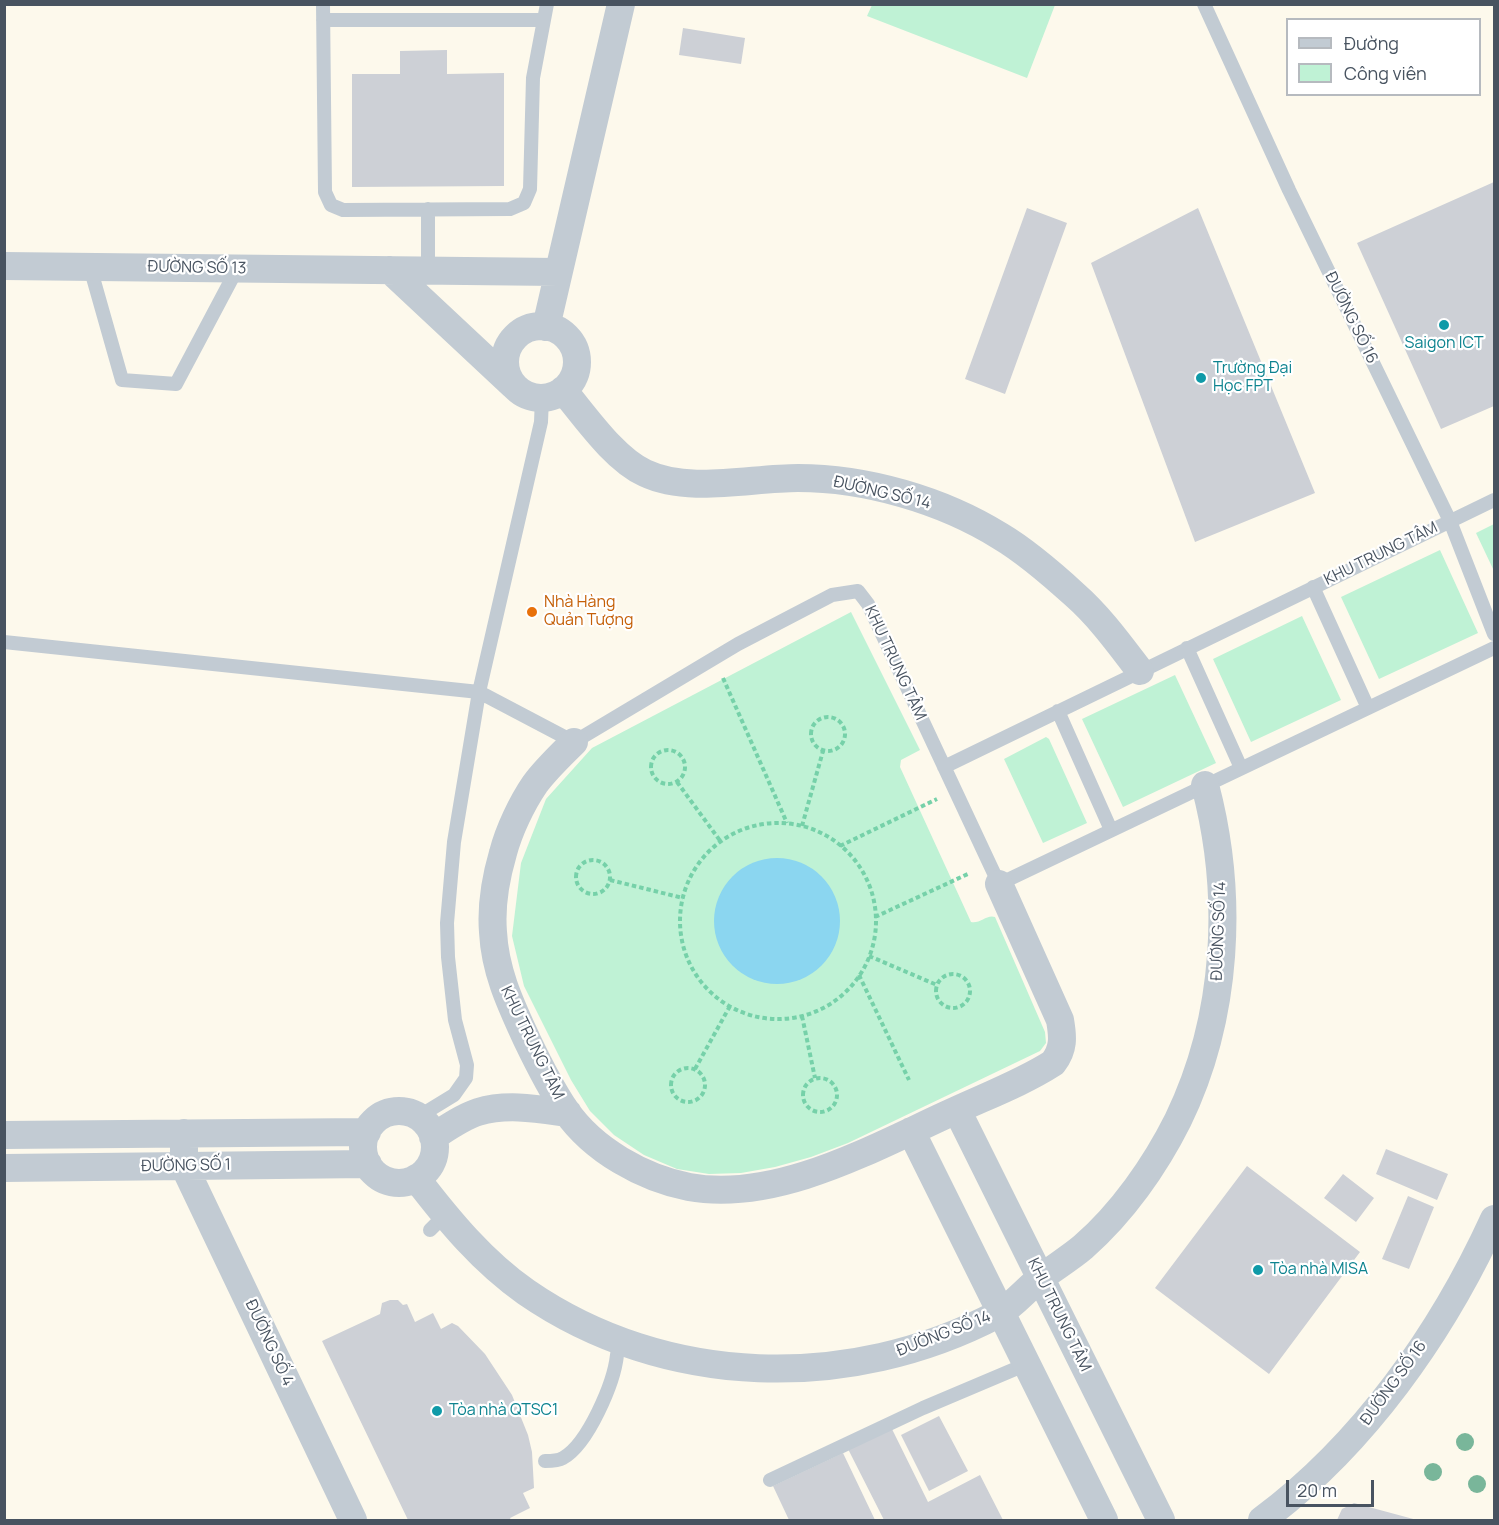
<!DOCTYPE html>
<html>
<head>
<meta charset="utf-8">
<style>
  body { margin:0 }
  #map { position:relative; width:1499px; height:1525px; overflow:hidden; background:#f4f1f1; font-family:Manrope,sans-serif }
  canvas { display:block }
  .frame { position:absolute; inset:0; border:6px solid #485360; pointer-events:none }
  .legend { position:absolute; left:1286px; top:18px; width:195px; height:78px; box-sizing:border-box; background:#fff; border:2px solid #b6babf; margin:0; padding:8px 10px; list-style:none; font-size:18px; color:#485360 }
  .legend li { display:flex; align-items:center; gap:12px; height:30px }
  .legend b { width:30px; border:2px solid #b6babf }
  .scale { position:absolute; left:1286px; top:1480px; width:88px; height:27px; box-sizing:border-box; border:3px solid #485360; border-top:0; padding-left:8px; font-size:18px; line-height:21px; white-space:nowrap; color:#485360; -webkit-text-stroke:4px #fff; paint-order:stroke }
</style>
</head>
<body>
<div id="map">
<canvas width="1499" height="1525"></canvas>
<div class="frame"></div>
<ul class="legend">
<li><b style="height:8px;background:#c2cbd3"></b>Đường</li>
<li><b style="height:16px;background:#bff2d5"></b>Công viên</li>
</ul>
<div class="scale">20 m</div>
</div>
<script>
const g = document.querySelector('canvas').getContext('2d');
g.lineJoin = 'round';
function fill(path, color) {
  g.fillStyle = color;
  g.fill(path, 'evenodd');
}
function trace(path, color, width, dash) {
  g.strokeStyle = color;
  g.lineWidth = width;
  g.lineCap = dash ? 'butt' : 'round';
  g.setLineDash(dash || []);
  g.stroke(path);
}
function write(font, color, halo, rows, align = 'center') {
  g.font = font + ' Manrope,sans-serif';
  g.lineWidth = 4.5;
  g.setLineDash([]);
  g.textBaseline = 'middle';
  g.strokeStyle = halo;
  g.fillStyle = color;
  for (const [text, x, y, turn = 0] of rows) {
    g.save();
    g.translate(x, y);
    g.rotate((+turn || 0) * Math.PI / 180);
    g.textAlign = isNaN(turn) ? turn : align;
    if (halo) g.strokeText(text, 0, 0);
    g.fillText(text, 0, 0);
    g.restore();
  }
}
const commercial = new Path2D(`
  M5,5H1494V1520H5ZM1288,20H1480V94H1288Z`);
const green = new Path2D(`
  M872,5V4L1055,5L1027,78L867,16Z
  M1494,524V571L1476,533Z
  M1440,550L1478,633L1379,679L1341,597Z
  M851,612L920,750L901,760L900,767L971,922C980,924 987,914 995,917L1045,1032L1046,1043L1040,1051L848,1143L811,1157L775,1167L741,1173L709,1174L677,1169L644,1155L614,1135L590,1111L571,1080L524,986L512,936L521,863L546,799L592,748Z
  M1302,616L1341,700L1251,742L1213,659Z
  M1175,675L1216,763L1123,807L1082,719Z
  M1046,737L1049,739L1087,823L1043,843L1004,759Z`);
const water = new Path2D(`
  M714 921a63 63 0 1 1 126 0a63 63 0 1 1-126 0Z`);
const building = new Path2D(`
  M683,28L745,38L741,64L679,55Z
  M447,50V74L504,73V186L352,187V74H400V51Z
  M1494,182V406L1441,429L1357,243Z
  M1027,208L1067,223L1005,394L965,379Z
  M1198,208L1315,493L1195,542L1091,263Z
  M1386,1149L1448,1174L1437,1200L1376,1174Z
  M1247,1166L1360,1252L1269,1374L1155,1288Z
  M1343,1174L1374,1198L1356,1222L1324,1198Z
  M1408,1196L1434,1207L1409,1269L1382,1259Z
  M390,1300H398L403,1305L407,1304L415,1322L433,1313L441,1329L452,1323L458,1326L485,1354L512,1395L528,1435L532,1452L534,1488L523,1493L530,1508L510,1518L511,1520H408L322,1341L380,1314L382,1303Z
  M939,1416L968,1471L929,1491L901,1435Z
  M890,1425L928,1502L980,1475L1003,1520H884L847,1447Z
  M843,1453L875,1520H789L773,1486Z
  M1354,1503L1417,1520H1337L1342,1509Z`);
const path = new Path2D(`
  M723,678L787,823
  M811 734a17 17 0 1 1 34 0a17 17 0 1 1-34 0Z
  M651 767a17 17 0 1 1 34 0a17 17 0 1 1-34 0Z
  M677,782L721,842
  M680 921a98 98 0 1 1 196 0a98 98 0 1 1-196 0Z
  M802,826L823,751
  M840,846L937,799
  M576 877a17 17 0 1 1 34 0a17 17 0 1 1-34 0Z
  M610,880L683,898
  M875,917L970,873
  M869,956L937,985
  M936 991a17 17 0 1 1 34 0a17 17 0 1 1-34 0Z
  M859,975L909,1080
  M802,1016L815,1078
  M671 1085a17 17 0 1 1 34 0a17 17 0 1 1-34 0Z
  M695,1069L730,1006
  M803 1095a17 17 0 1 1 34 0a17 17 0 1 1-34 0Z`);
const lane = new Path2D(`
  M323,4L325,192L331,205L343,210L510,209L524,203L530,189L533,78L547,4
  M1204,4L1289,190L1450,521L1494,634
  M323,20H544
  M428,209V273
  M90,267L122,380L176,384L237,269
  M1313,587L1368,708
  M4,642L479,692L574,742L738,644L832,595L858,591L868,604L999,884L1494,648
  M1187,648L1241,768
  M1058,711L1111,830
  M944,767L1494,500
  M418,1117L454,1095L466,1078L467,1065L455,1020L448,957L447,923L454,842L479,692L541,422L542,398
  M430,1230L445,1215
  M545,1461C551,1461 558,1461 563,1458C588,1444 614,1383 617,1355
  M770,1480L923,1408L1027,1364`);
const street = new Path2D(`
  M4,266L558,272
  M390,270L513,385
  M505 362a36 36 0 1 1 72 0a36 36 0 1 1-72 0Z
  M546,327L621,4
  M563,390C585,416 614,459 645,473C689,494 750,478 798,478C866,478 942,500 1000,536C1027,552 1052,574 1075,595C1100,617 1120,645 1140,671
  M574,742C561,755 546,769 535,784C522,803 509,830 503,853C496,877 491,907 493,932C495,972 511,1005 527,1040C539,1065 551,1089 566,1111C593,1150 643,1178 689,1187C776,1203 873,1148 950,1113C984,1097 1022,1083 1053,1063C1064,1049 1063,1037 1060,1020L999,884
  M957,1110L1161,1520
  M363 1147a36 36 0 1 1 72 0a36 36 0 1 1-72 0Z
  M911,1131L1104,1520
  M184,1133V1166L353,1520
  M4,1135L367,1132
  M433,1137C447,1128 462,1117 478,1112C507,1103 539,1109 568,1113
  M4,1168L368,1164
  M416,1178C449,1221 482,1261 526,1292C665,1388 850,1392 998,1314C1014,1305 1027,1288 1042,1277C1055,1267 1070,1258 1083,1247C1122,1213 1155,1166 1178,1120C1228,1017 1234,895 1205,785
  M1262,1520C1363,1445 1442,1333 1494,1219`);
const trees = [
  [1465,1442],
  [1433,1472],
  [1477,1484]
];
const markers = [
  [1444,325,6,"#0f9aa8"],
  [1201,378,6,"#0f9aa8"],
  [532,612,6,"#e8710a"],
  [1258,1270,6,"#0f9aa8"],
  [437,1411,6,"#0f9aa8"]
];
const streetNames = [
  ["ĐƯỜNG SỐ 13",197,268,1],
  ["ĐƯỜNG SỐ 16",1351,318,64],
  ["ĐƯỜNG SỐ 14",882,493,13],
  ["KHU TRUNG TÂM",1381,554,-26],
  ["KHU TRUNG TÂM",895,663,65],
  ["ĐƯỜNG SỐ 14",1219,931,-88],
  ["KHU TRUNG TÂM",532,1043,64],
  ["ĐƯỜNG SỐ 1",186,1166,-1],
  ["KHU TRUNG TÂM",1059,1315,64],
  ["ĐƯỜNG SỐ 14",944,1334,-21],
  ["ĐƯỜNG SỐ 4",269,1343,65],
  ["ĐƯỜNG SỐ 16",1394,1383,-54]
];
const cultureNames = [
  ["Saigon ICT",1444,344,"center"],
  ["Trường Đại",1213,369],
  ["Học FPT",1213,387],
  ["Tòa nhà MISA",1270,1270],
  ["Tòa nhà QTSC1",449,1411]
];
const foodNames = [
  ["Nhà Hàng",544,603],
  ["Quản Tượng",544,621]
];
fill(commercial, '#fdf9ec');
fill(green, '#bff2d5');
fill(water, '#8bd6f0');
fill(building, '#cdd0d6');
trace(path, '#76d1a9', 4, [4.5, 3]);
trace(lane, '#c2cbd3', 14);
trace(street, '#c2cbd3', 28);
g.fillStyle = '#79b69a';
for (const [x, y] of trees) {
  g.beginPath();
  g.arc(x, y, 9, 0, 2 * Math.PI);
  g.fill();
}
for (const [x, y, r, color] of markers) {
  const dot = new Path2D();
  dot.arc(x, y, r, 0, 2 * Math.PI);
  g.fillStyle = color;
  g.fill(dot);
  trace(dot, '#fff', 2);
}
write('16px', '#485360', '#fff', streetNames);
write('16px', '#0d838f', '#fff', cultureNames, 'left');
write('16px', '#c56008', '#fff', foodNames, 'left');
</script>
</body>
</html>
